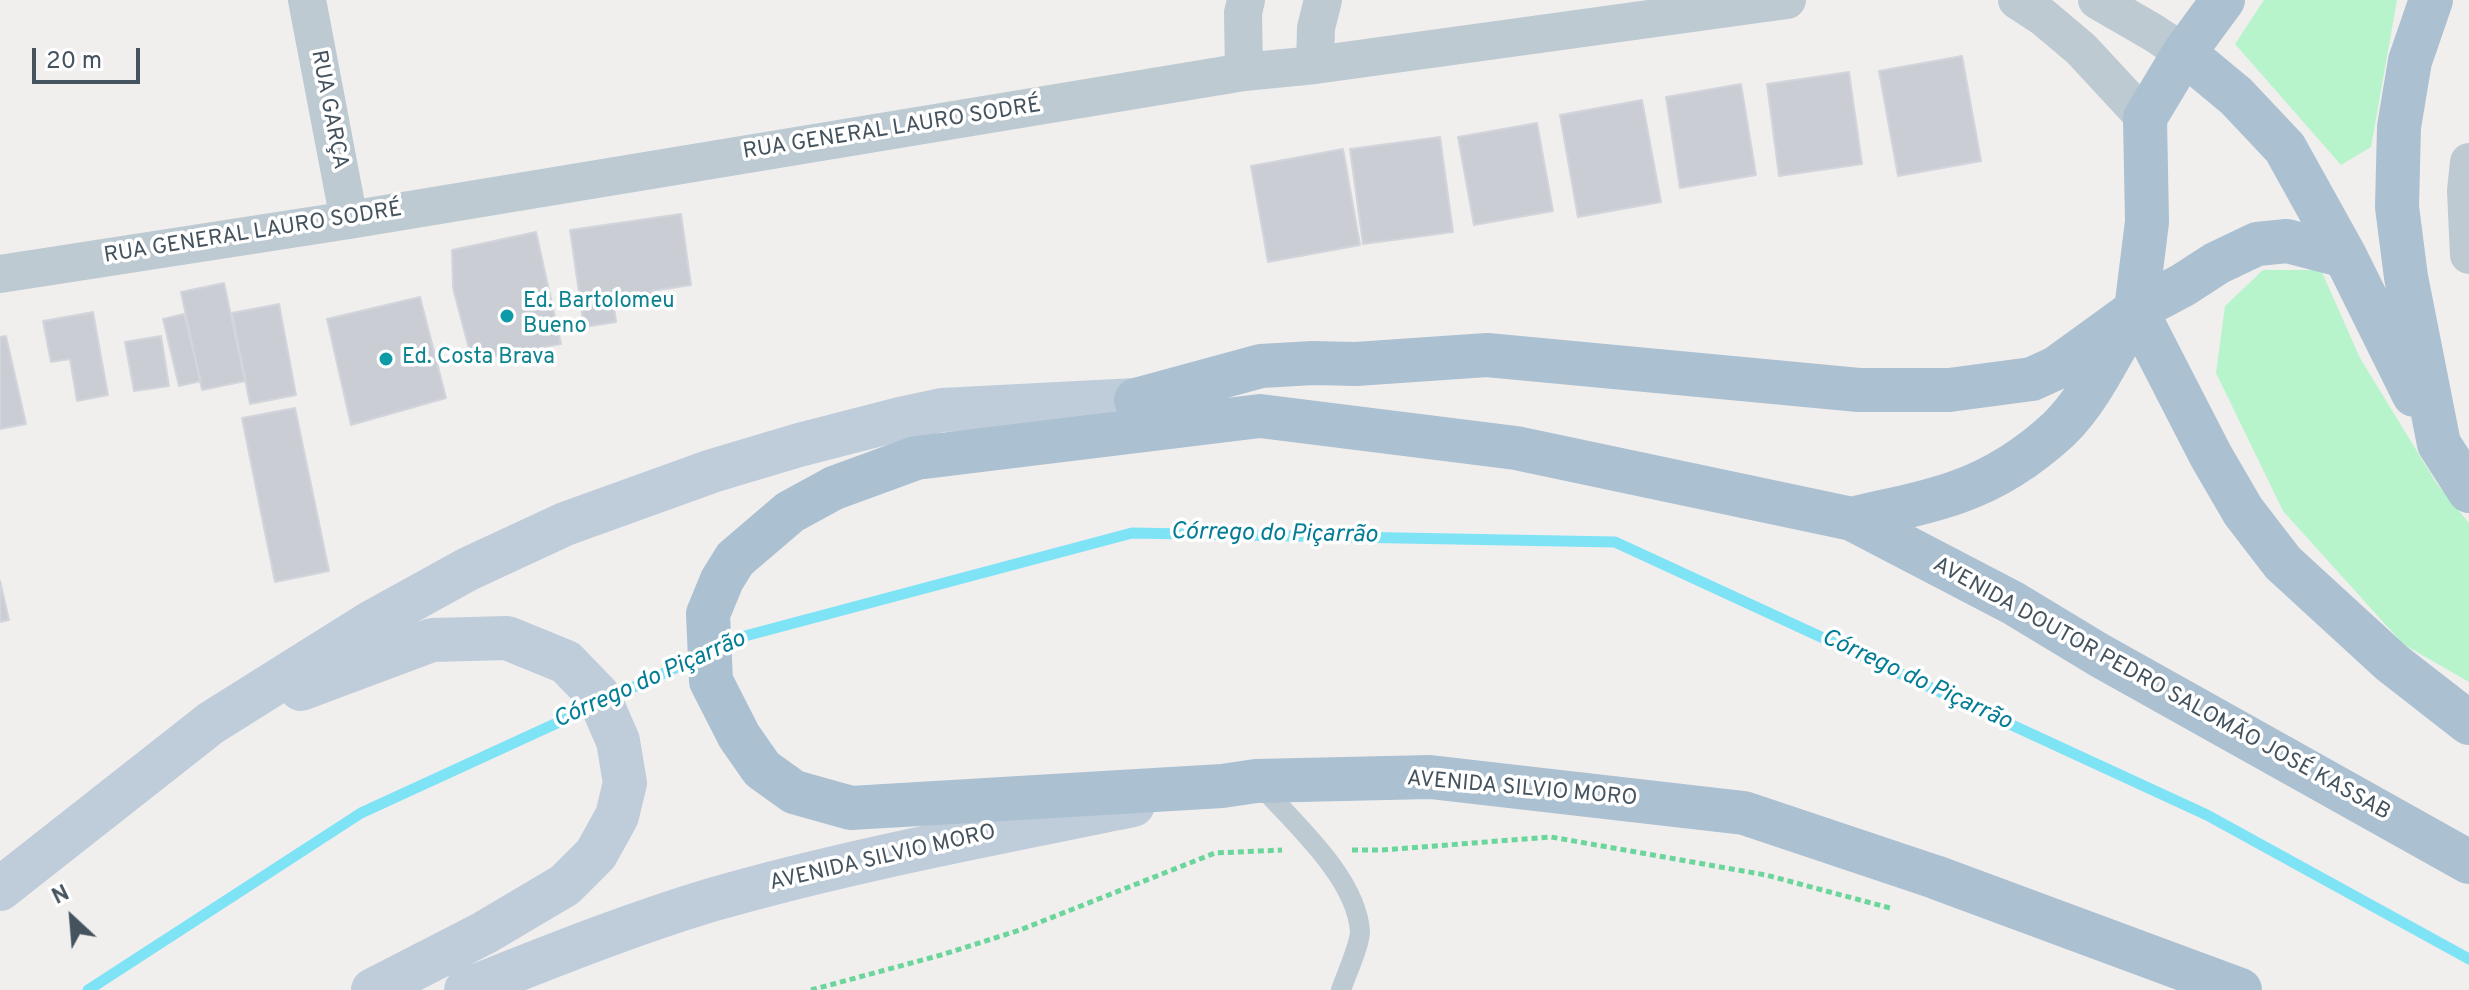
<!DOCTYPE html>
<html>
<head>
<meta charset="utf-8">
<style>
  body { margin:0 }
  #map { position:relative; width:2469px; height:990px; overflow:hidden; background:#f1eeee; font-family:Overpass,sans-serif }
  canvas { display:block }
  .north { position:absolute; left:32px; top:878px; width:80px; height:80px; -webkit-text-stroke:6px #fff; paint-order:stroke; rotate:334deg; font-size:22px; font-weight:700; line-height:32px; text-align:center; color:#44535e }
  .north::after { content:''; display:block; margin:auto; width:28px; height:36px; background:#44535e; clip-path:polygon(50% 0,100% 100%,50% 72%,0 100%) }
  .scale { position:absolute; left:32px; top:48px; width:108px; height:36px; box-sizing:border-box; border:4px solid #44535e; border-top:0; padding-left:10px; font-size:24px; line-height:28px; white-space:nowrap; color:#44535e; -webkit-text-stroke:6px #fff; paint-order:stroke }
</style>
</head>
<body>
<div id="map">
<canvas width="2469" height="990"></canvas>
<div class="north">N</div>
<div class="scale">20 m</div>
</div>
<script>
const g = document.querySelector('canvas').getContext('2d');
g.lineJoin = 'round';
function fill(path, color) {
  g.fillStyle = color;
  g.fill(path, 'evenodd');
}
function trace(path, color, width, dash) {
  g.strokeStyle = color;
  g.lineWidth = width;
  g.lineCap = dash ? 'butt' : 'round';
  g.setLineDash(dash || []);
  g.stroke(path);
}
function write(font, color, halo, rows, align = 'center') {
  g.font = font + ' Overpass,sans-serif';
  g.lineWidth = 7;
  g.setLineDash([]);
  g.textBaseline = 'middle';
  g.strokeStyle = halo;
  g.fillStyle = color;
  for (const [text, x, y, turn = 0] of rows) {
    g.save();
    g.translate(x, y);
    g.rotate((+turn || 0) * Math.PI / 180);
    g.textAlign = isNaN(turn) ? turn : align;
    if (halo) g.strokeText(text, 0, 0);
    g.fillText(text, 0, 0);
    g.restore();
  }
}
const green = new Path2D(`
  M2264,0H2397L2371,147L2341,165L2235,44Z
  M2263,270H2321L2360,358L2437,484L2469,523V682L2403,644L2283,511L2216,373L2225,306Z`);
const stream = new Path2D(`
  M719,648L745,636L1132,533L1615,542L2207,815L2469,959
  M610,698L699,657
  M88,990L361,813L594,706`);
const building = new Path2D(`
  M1962,56L1981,161L1898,176L1879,71Z
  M1849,72L1862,164L1779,176L1767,84Z
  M1741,84L1756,175L1680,188L1666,97Z
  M1642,100L1661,202L1578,217L1560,115Z
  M1537,123L1553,211L1474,225L1458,137Z
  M1440,137L1453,232L1363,244L1350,149Z
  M1343,149L1360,245L1268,262L1251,166Z
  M681,214L691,285L651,291L652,301L614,307L616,322L584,327L570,230Z
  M536,232L561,344L472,360L453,288L452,250Z
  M224,283L245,381L202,390L181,292Z
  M420,297L446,398L351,425L327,319Z
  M279,304L296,395L250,404L232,313Z
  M93,312L108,395L77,401L70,359L51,362L43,321Z
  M184,314L201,381L179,386L163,319Z
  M6,336L26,424L0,429V337Z
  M161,336L169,386L134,391L125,342Z
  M295,408L329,571L275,582L242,418Z
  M0,581L9,620L0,622Z`);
const path = new Path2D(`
  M1352,850H1382L1551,837L1766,875L1890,908
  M811,990L941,955L1020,930L1215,853L1282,850`);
const service = new Path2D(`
  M1259,784C1294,823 1356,877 1360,931C1360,945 1346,975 1341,990`);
const minor = new Path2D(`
  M307,0L349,220
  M2017,0L2043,17L2081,49L2145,118
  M2097,0L2154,33L2184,53
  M1315,65L1316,28L1323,0
  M1244,72L1243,13L1246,0
  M2469,162L2466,191L2469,255
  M0,274L349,220L1244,72L1315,65L1787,0`);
const secondary = new Path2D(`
  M301,689L432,640L507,638L566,662L598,695L618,741L625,783L617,816L596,854L565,885L484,933L373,990
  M0,889L211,723L372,622L468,569L565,524L712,471L799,445L900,419L942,410L1136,400L1174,405
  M466,990C547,958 628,925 711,900C850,860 992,834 1133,805`);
const primary = new Path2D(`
  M2223,0L2184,53L2145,118L2147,222L2136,310L2211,456L2243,511L2283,563L2392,663L2469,723
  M2431,0L2410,61L2399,127L2397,207L2406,277L2439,444L2469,491
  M2184,53L2236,96L2285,148L2345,256L2414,395
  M1136,400L1261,366L1313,363L1356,364L1487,355L1859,390H1949L2032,379L2056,368L2136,310L2183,285L2217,263L2257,244L2287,241L2345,256
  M1852,519C1888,510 1926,504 1960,491C1996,478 2031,455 2059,429C2088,401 2107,360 2127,326
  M2240,990L1935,877L1744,813L1430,777L1256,781L1222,786L851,808L794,792L762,769L739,736L711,681L708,614L722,580L735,559L790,512L834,488L916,458L1260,416L1516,448L1852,519L2013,603L2099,655L2469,862`);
const markers = [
  [507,316,8,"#0f9aa8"],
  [386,359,8,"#0f9aa8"]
];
const streetNames = [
  ["RUA GARÇA",328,110,79],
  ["RUA GENERAL LAURO SODRÉ",892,130,-9],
  ["RUA GENERAL LAURO SODRÉ",253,234,-9],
  ["AVENIDA DOUTOR PEDRO SALOMÃO JOSÉ KASSAB",2161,690,29],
  ["AVENIDA SILVIO MORO",1522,790,5],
  ["AVENIDA SILVIO MORO",883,859,-13]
];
const cultureNames = [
  ["Ed. Bartolomeu",523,303],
  ["Bueno",523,328],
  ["Ed. Costa Brava",402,359]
];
const waterNames = [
  ["Córrego do Piçarrão",1274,535,1],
  ["Córrego do Piçarrão",650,681,-24],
  ["Córrego do Piçarrão",1916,681,25]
];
fill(green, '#b7f4cc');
trace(stream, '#7fe3f6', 11);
fill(building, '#caced4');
trace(building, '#d2d5db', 2);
trace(path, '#6bd69c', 5, [6, 4]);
trace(service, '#bdcad2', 20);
trace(minor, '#bdcad2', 38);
trace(secondary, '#bfcdda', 44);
trace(primary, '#abc0d1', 44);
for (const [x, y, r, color] of markers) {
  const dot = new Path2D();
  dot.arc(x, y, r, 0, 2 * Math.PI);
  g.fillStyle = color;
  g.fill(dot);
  trace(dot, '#fff', 3);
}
write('22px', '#44535e', '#fff', streetNames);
write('22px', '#0d838f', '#fff', cultureNames, 'left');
write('italic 24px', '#037d95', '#fff', waterNames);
</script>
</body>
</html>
